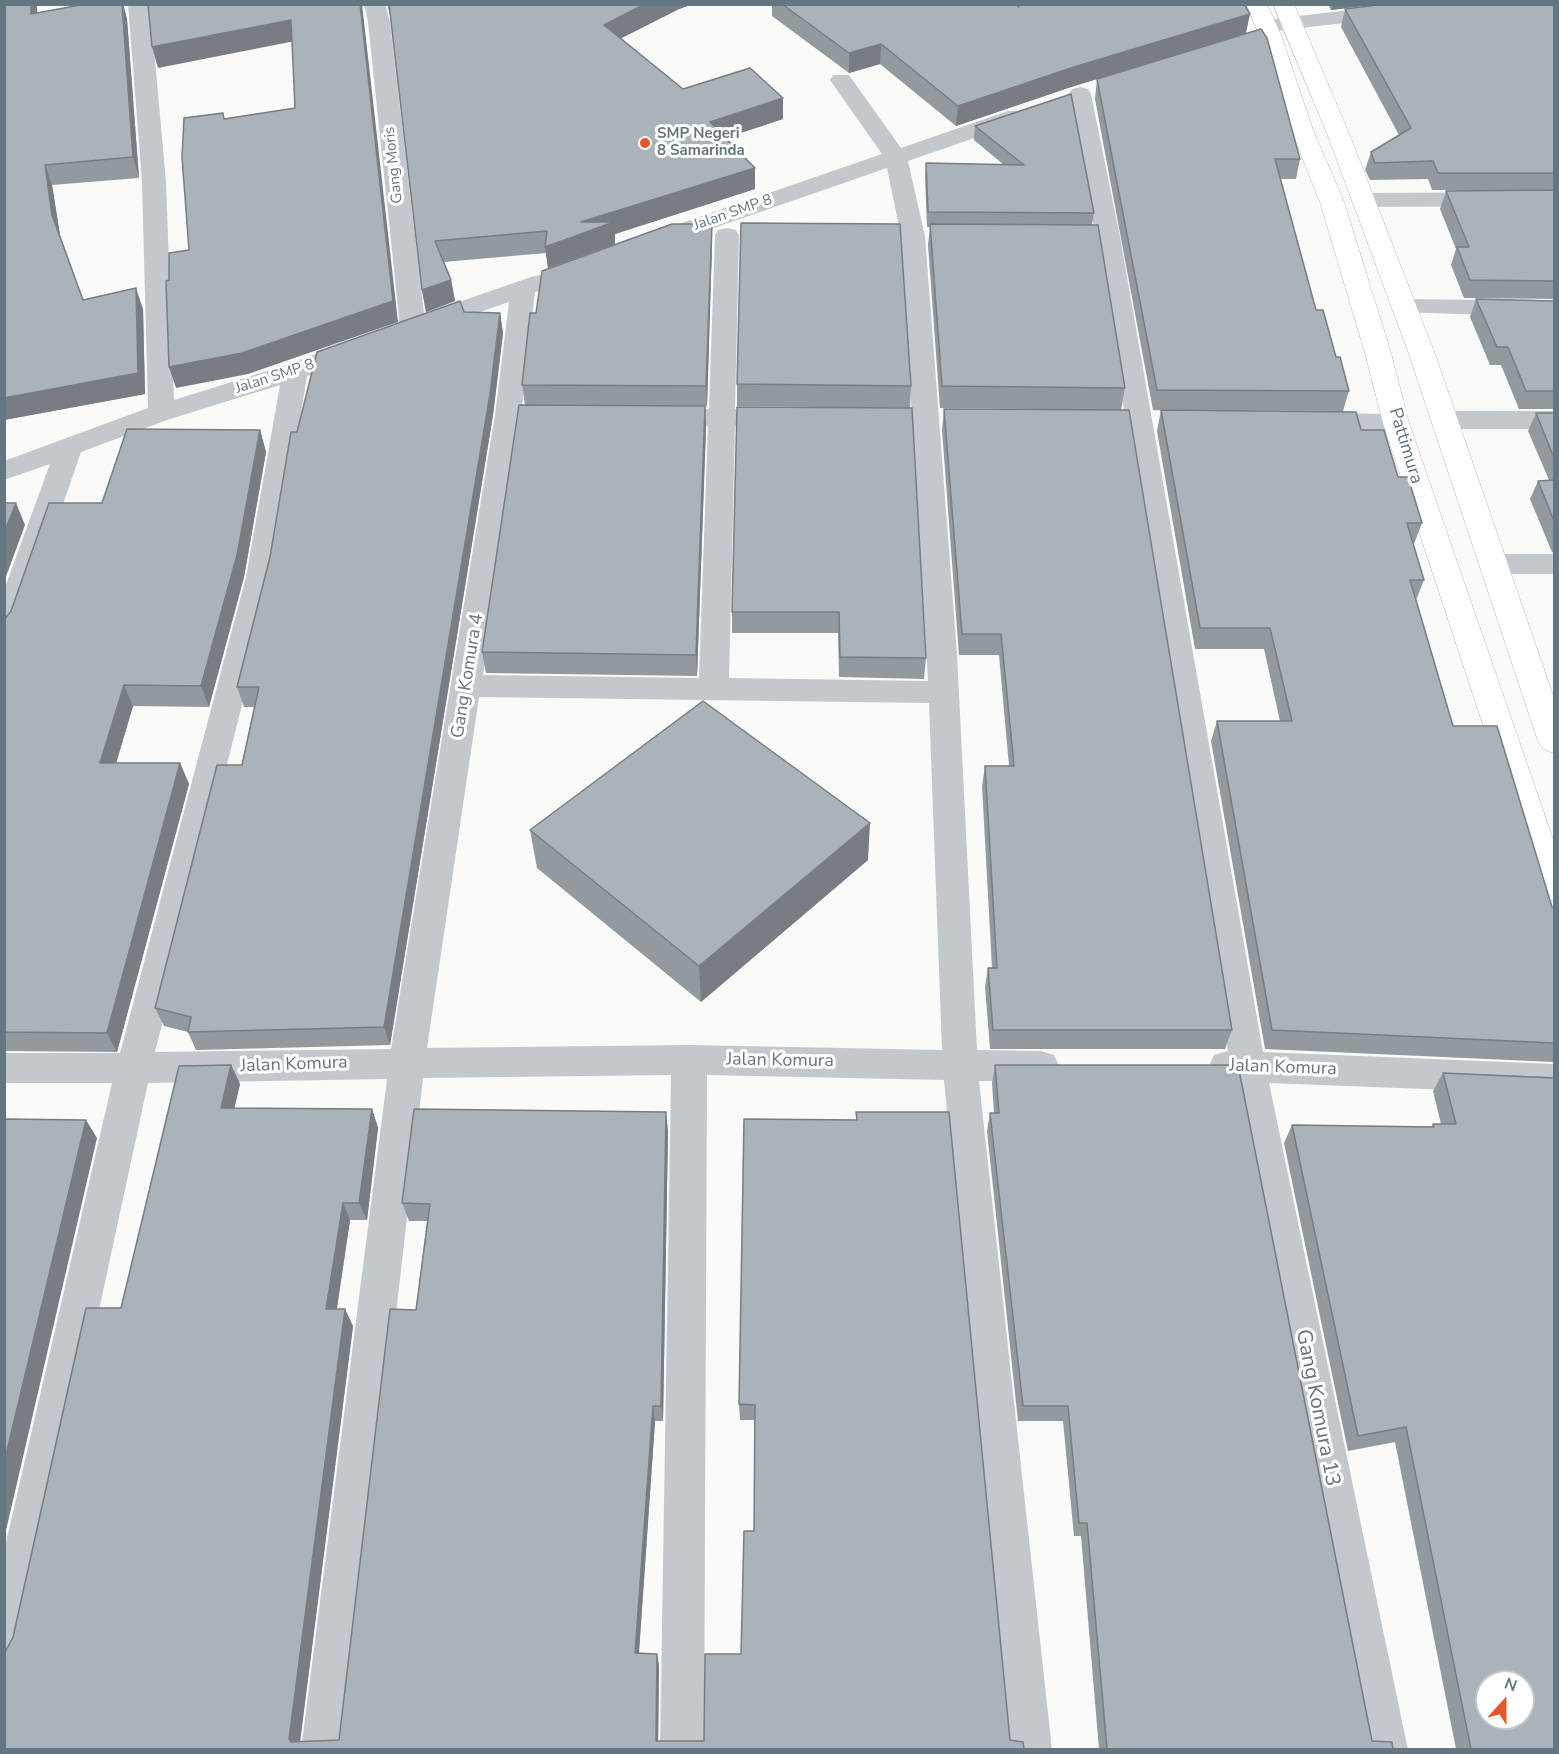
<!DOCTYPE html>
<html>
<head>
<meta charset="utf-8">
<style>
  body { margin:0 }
  #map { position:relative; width:1559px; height:1754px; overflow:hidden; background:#fafaf8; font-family:"Nunito Sans",sans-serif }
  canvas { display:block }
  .frame { position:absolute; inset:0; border:6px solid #657683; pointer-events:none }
  .north { position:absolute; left:1475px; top:1670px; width:60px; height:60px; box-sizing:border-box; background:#fff; border:2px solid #c1c8cd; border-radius:50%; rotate:21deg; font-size:16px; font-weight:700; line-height:24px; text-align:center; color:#657683 }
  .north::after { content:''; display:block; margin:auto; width:21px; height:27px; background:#e4572e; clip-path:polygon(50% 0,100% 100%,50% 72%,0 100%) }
</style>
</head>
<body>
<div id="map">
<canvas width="1559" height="1754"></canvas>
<div class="frame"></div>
<div class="north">N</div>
</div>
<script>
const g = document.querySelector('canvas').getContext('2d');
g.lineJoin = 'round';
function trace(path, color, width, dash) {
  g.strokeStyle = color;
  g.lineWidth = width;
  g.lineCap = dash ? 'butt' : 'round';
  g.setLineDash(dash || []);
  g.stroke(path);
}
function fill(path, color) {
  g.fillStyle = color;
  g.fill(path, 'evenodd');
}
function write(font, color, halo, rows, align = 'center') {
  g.font = font + ' "Nunito Sans",sans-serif';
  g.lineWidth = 6;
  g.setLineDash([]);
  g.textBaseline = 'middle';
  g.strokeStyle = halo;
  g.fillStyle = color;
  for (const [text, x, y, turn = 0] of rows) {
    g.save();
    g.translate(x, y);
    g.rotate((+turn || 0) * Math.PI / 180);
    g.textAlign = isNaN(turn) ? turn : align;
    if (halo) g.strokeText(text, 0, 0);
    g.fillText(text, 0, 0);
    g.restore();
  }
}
const minor = new Path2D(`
  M128,4H150L166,182L174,400L286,365L348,342L357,340L366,342L370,348L366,354L307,376L274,577L155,1052L391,1049L495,415L509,302L413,335L404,333L400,327L368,22L364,4H385L390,22L424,314L531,277L540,275L549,277L552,282L549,287L535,292L521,415L483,675L699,678L708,426L651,423L647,417L651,411L660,408L709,409L715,235L718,230L727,228L736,230L739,235L735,409L791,412L795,418L791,424L782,427L735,426L729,678L928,681L901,236L887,168L665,245L656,247L647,245L644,240L647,235L882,154L830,80L833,75H849L901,148L1008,111H1024L1027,116L1024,121L908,161L925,236L957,655L977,1050L1041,1051L1054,1055L1059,1066L1054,1077L1041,1081H979L1052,1750H1008L944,1080L707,1075L704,1750H660L671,1075L423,1078L346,1750H301L387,1079L148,1083L26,1648L19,1663L4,1670V1551L112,1083H4V1053H120L246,577L280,385L170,419L81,452L19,632L14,640L4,642V590L50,464L4,480V461L148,408L142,182ZM479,697L929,703L942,1050L689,1045L427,1048Z
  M1399,4H1469L1459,10L1266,32L1258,31L1255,26L1258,21L1266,20Z
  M1080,87L1088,89L1091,94L1120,237L1263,1052L1554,1064V1094L1269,1083L1408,1750H1363L1233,1082L1214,1077L1209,1066L1214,1055L1228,1051L1096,237L1069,94L1072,89Z
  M1554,192V206L1364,207L1356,205L1352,200L1356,195L1364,193Z
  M1405,299L1554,301V317L1396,312L1392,307L1396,302Z
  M1443,411H1554V429H1443L1434,426L1430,420L1434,414Z
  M1314,413L1396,414L1405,417L1409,423L1405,429L1396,432L1314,431L1305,428L1301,422L1305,416Z
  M1495,554H1554V574H1495L1485,571L1481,564L1485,557Z`);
const major = new Path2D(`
  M1246,4H1267L1281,35L1313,130L1344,202L1391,353L1409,423L1554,842V901L1542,897L1537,888L1383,423L1365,353L1320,202L1291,130L1259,35Z
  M1273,4H1294L1350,136L1435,354L1554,698V753L1543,749L1538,741L1409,354L1328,136Z`);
const wall = new Path2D(`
  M4,4H37V13L86,4H123L127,19L139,178L52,185L60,235L83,300L143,309L145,394L4,420Z
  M387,4H693L679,9L621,38L683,89L783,119L725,138L755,168V189L615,234V244L548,268L546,253L444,262L451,280L455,301L426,312L422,290L390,15Z
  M772,4H1244L1246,33L1300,159L1296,179H1280L1316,310L1349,391L1343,411L1153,410L1095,99L1097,79L1196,49L1071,87L956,126L880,64L849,73L772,16Z
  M1328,4H1379L1331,10Z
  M1554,4V190H1432L1428,179L1370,180L1365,170L1371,152L1399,135L1341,27L1345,9Z
  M975,126L1094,213L1092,225L1125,388L1121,410L940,408L928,245L930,227H927L925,177L926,163L1004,165L974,140Z
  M1554,190V299L1464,298L1451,265L1456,249L1440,209L1446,191Z
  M712,224V244L707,406H705L706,427L697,676L486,673L482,652L525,405L522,385L536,313Z
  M1476,299L1554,301V409H1519L1501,365H1490L1470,317Z
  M464,312L500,313L503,333L493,415L390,1045L196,1050L188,1032L164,1026L155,1008L242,765L254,707H244L237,687L270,557L297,432Z
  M737,384L911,386L910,408L737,406Z
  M737,407L926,658L924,679L839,677L838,633H732V612Z
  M944,409L1232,1030L1225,1049H990L985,987L988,968H992L982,786L985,766H1009L999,655H959L942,430Z
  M1161,410L1361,430L1398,477L1422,523L1414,544H1413L1424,580L1416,600L1453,726L1552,907H1554V1062L1265,1049L1211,741L1217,721H1280L1264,649H1195L1157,431Z
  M1536,413H1554V553L1552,552L1530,499L1538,481L1549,480L1528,431Z
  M260,430L266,452L244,577L209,707L133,706L116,763H180L189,784L117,1052L4,1051V620L102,503Z
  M530,830L868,860L701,1002L537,868Z
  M231,1065L240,1084L234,1108L372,1109L378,1128L367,1220H350L337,1309L353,1326L300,1742L339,1740L416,1310L427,1221H409L402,1203L668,1130L663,1421H655L639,1653L659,1665L658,1741H704L741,1654L754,1531L755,1420H740L739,1404L856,1120V1112L1010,1740L4,1749L13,1637L121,1308Z
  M995,1065L1372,1741L1393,1749H1099L1081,1536H1074L1063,1421H1018L987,1131L990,1113H994L992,1083Z
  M1443,1073L1554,1077V1749H1456L1395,1442L1348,1451L1284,1143L1292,1125L1432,1127L1433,1124H1441L1433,1091Z`);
const shadedWall = new Path2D(`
  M31,4H37L38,33L31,14Z
  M122,4H123L127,19L139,178L133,157Z
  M360,4H362L398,322L248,374L176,388L169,367Z
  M645,4H693L679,9L606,46L604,25Z
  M1333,4H1379L1331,10Z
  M1250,14L1246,33L1071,87L956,126L958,106L1074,67Z
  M291,20L295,41L158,68L152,47Z
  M881,44L880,64L849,73V53Z
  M783,98V119L710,143V122Z
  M45,165L52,185L60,235L52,215Z
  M755,168V189L615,234V244L548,268L545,247L581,222Z
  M712,224V244L707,406L706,386Z
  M451,280L455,301L426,312L422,290Z
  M136,288L143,309L145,394L4,420V398Z
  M500,313L503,333L493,415L390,1045L384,1027Z
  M705,406L706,427L697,676L696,655Z
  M260,430L266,452L244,577L209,707L201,686Z
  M16,503L25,525L4,582V533Z
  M124,685L133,706L110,784L100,763Z
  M180,763L189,784L117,1052L107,1033Z
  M870,823L868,860L701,1002L699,966Z
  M231,1065L240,1084L230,1127L221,1108Z
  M372,1109L378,1128L367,1220L359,1203Z
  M666,1112L668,1130L663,1421L661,1406Z
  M86,1120L97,1138L4,1539V1463Z
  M343,1203L350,1220L334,1326L326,1309Z
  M345,1309L353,1326L299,1749L289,1739Z
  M653,1406L655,1421L638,1665L635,1653Z
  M657,1654L659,1665L658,1749L656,1741Z`);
const building = new Path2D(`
  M4,4H31V14L86,4H122L133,157L45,165L52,215L83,300L136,288L138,373L4,398Z
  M148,4H360L393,301L242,353L169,367L166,281L169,280V253L189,250L182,157L184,118L223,113L224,119L295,108L291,20L152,47Z
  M389,4H645L604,25L683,89L750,68L783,98L710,122L755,168L581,222H614L545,247L547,231L435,241L451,280L422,290Z
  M782,4H1015L1019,7L1017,4H1244L1250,14L1074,67L958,106L881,44L849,53Z
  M1385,4H1554V173H1438L1433,161L1375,163L1371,152L1411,128L1345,9Z
  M1261,29L1267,38L1300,159H1275L1316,310H1323L1336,357H1340L1349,391L1157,390L1097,79Z
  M1071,94L1094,213L928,212L926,163L1024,165L975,126Z
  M1554,190V281L1470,280L1457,247H1469L1446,191Z
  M741,223L900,224L911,386L737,384Z
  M672,224H712L706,386L522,385L530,313H536L542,271Z
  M930,224L1098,225L1125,388L942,386Z
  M1476,299L1554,301V391H1526L1508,347H1497Z
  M460,301L464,312L500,313L490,394L384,1027L188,1032L191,1017L155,1008L217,765H242L259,687H237L270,557L291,432H297L317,352Z
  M519,405L705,406L696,655L482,652Z
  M737,407L912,408L926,658L840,657L839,612H732Z
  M944,409L1129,410L1232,1030H993L988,968H997L985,766H1014L1001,634H962Z
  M1161,410L1356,412L1361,430H1384L1398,477H1408L1422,523H1407L1424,580H1410L1453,726H1497L1552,907H1554V1043L1272,1030L1217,721H1292L1270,628H1200Z
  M1536,413H1554V458Z
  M127,429L260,430L237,555L201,686L124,685L100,763H180L107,1033L4,1032V620L11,611L49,503H102Z
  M1554,480V521L1538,481Z
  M4,503H16L4,533Z
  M703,701L870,823L699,966L530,830Z
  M231,1065L221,1108L372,1109L359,1203H343L326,1309H345L289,1739L291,1742L339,1740L390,1309L416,1310L430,1204L402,1203L414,1109L666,1112L661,1406H653L635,1653L657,1654L656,1741H704L705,1654H741L744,1531H754L755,1405L739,1404L744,1119L857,1120L856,1112H949L1010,1740L1023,1742L1024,1749H4V1654L13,1637L86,1308H121L179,1066Z
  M995,1065H1238L1372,1741L1392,1742L1393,1749H1107L1087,1523H1079L1068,1406H1023L990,1113H999Z
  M1443,1073L1554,1078V1749H1471L1406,1427L1358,1436L1292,1125L1434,1127L1433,1124H1456ZM1487,1682H1523V1718H1487Z
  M4,1119L86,1120L4,1463Z`);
const markers = [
  [645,143,6,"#e4572e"]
];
const farPoinames = [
  ["SMP Negeri",657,134],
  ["8 Samarinda",657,151]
];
const farStreetnames = [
  ["Gang Moris",394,165,-96],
  ["Jalan SMP 8",733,213,-19],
  ["Jalan SMP 8",275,377,-18]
];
const streetNames = [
  ["Pattimura",1405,446,73],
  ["Gang Komura 4",468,676,-81],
  ["Jalan Komura",780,1061,1],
  ["Jalan Komura",294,1065,-2],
  ["Jalan Komura",1283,1068,2]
];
const nearStreetnames = [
  ["Gang Komura 13",1317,1408,79]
];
trace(major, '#b5babe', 1);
fill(minor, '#c3c8cc');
fill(major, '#fff');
fill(wall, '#929a9f');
fill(shadedWall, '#777d82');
fill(building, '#aab3b9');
trace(building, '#777d82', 1.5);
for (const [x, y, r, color] of markers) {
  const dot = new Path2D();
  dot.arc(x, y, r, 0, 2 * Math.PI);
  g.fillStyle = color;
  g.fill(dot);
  trace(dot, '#fff', 2);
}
write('bold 15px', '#657683', '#fff', farPoinames, 'left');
write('15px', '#657683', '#fff', farStreetnames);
write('18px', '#657683', '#fff', streetNames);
write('21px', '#657683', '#fff', nearStreetnames);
</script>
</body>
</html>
